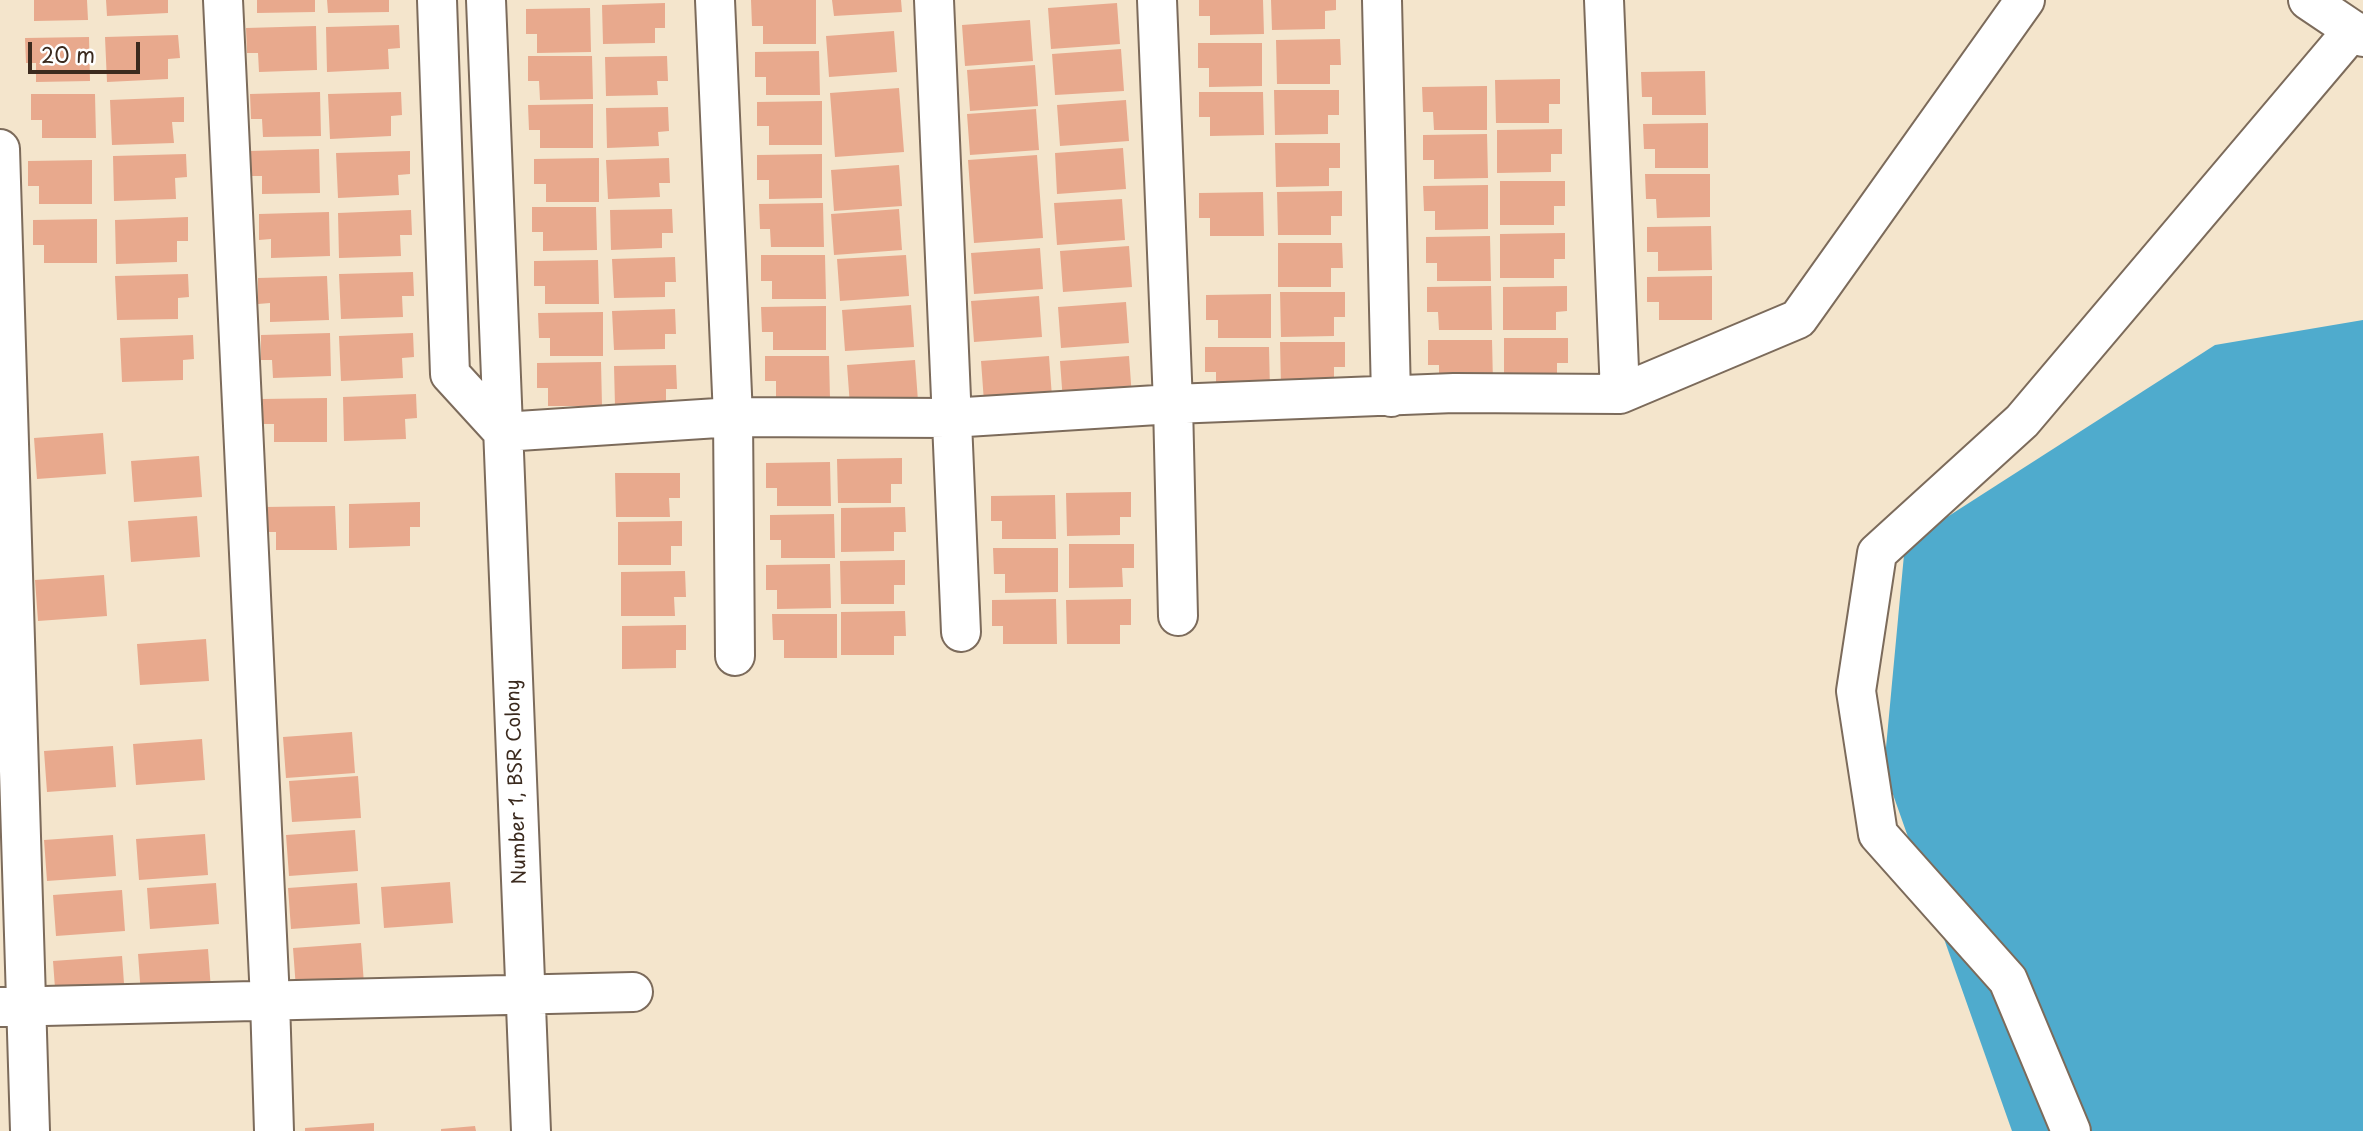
<!DOCTYPE html>
<html>
<head>
<meta charset="utf-8">
<style>
  body { margin:0 }
  #map { position:relative; width:2363px; height:1131px; overflow:hidden; background:#f4e5cc; font-family:"Playpen Sans",sans-serif }
  canvas { display:block }
  .scale { position:absolute; left:28px; top:42px; width:112px; height:32px; box-sizing:border-box; border:4px solid #3b2a1e; border-top:0; padding-left:9px; font-size:21px; line-height:24px; white-space:nowrap; color:#3b2a1e; -webkit-text-stroke:5px #fff; paint-order:stroke }
</style>
</head>
<body>
<div id="map">
<canvas width="2363" height="1131"></canvas>
<div class="scale">20 m</div>
</div>
<script>
const g = document.querySelector('canvas').getContext('2d');
g.lineJoin = 'round';
function fill(path, color) {
  g.fillStyle = color;
  g.fill(path, 'evenodd');
}
function trace(path, color, width, dash) {
  g.strokeStyle = color;
  g.lineWidth = width;
  g.lineCap = dash ? 'butt' : 'round';
  g.setLineDash(dash || []);
  g.stroke(path);
}
function write(font, color, halo, rows, align = 'center') {
  g.font = font + ' "Playpen Sans",sans-serif';
  g.lineWidth = 7;
  g.setLineDash([]);
  g.textBaseline = 'middle';
  g.strokeStyle = halo;
  g.fillStyle = color;
  for (const [text, x, y, turn = 0] of rows) {
    g.save();
    g.translate(x, y);
    g.rotate((+turn || 0) * Math.PI / 180);
    g.textAlign = isNaN(turn) ? turn : align;
    if (halo) g.strokeText(text, 0, 0);
    g.fillText(text, 0, 0);
    g.restore();
  }
}
const water = new Path2D(`
  M2363,320V1131H2012L1884,769L1905,544L2215,345Z`);
const building = new Path2D(`
  M34,0H87L88,20L34,21Z
  M106,0H168V13L107,16Z
  M257,0H315V12L257,13Z
  M327,0H389V12L328,13Z
  M751,0H816V44H763V26H752Z
  M832,0H901L902,12L834,16Z
  M1199,0H1263L1264,34L1210,35V16H1199Z
  M1271,0H1336V10L1325,11V29L1272,30Z
  M665,3V28H655V43L603,44L602,5Z
  M1117,3L1120,44L1051,49L1048,8Z
  M590,8L591,52L537,53V34H526V9Z
  M1030,20L1033,61L965,66L962,25Z
  M399,25L400,48L388,49L389,69L327,72L326,27Z
  M316,26L317,70L259,72L258,53H247L246,28Z
  M894,31L897,72L829,77L826,36Z
  M178,35L180,58L168,59V79L107,82L105,37Z
  M89,37L90,81L36,82V63H26L25,38Z
  M1340,39L1341,65H1330V84H1277L1276,40Z
  M1198,43H1262V86L1209,87V68H1198Z
  M1121,49L1124,91L1055,95L1052,54Z
  M819,51L820,95H766V77H755V52Z
  M528,56H592L593,99L540,100L539,81H528Z
  M667,56L668,81H657L658,95L606,96L605,57Z
  M1035,65L1038,106L970,111L967,70Z
  M1705,71L1706,115H1652V97H1642L1641,72Z
  M1560,79V104H1549V123H1496L1495,80Z
  M1487,86V130H1434L1433,112H1423L1422,87Z
  M899,88L904,152L835,157L830,93Z
  M1274,90H1339V115H1328V134L1275,135Z
  M320,92L321,136L263,137L262,119H251L250,94Z
  M401,92L402,115L391,116V136L330,139L328,94Z
  M1199,92H1263L1264,135L1210,136V117H1199Z
  M31,94H95L96,138H42V120H31Z
  M184,97V122H172L174,143L112,145L110,100Z
  M1126,100L1129,141L1060,146L1057,105Z
  M822,101V145H769V126H757V102Z
  M593,104V148H540V130H529L528,105Z
  M668,107L669,131L658,132L659,146L607,148L606,108Z
  M1036,109L1039,150L970,155L967,114Z
  M1708,123V168H1655V149H1644L1643,124Z
  M1562,129V154H1551V172L1497,173V130Z
  M1487,134L1488,178L1434,179V160H1423V135Z
  M1275,143H1340V168H1329V186L1276,187Z
  M1123,148L1126,189L1057,194L1055,153Z
  M319,149L320,193L262,194V176H250V151Z
  M410,151V174L398,175L399,195L338,198L336,153Z
  M186,154L187,177L175,178L176,199L114,201L113,156Z
  M822,154V198L769,199V180H757V155Z
  M1037,155L1043,238L974,243L968,160Z
  M599,158V202H546V184H534V159Z
  M669,158L670,183H659L660,197L608,199L606,160Z
  M92,160V204H39V186H28V161Z
  M899,165L902,206L834,211L831,170Z
  M1645,174H1710V217L1657,218L1656,199H1646Z
  M1500,181H1565V206H1554V225H1500Z
  M1488,185V229L1435,230V211H1424L1423,186Z
  M1342,191V216H1331V235H1278L1277,192Z
  M1263,192L1264,236H1210V218H1199V193Z
  M1122,199L1125,240L1057,245L1054,203Z
  M823,203L824,247H771L770,229H760L759,204Z
  M532,207H596L597,250L543,251V232H532Z
  M672,209L673,233H662V248L611,250L610,210Z
  M899,209L902,250L834,255L831,214Z
  M411,210L412,235H400L401,256L339,258L338,213Z
  M329,212L330,256L271,258V239L259,240V214Z
  M188,217V241H177V262L116,264L115,220Z
  M97,219V263H44V245H33V220Z
  M1711,226L1712,270L1658,271V252H1647V227Z
  M1565,233V259H1554V278H1500V234Z
  M1490,236L1491,281H1437V263H1426V237Z
  M1278,243H1342L1343,268H1331V287H1278Z
  M1129,246L1132,287L1063,292L1060,251Z
  M1040,248L1043,289L974,294L971,253Z
  M761,255H825L826,299H772V281H761Z
  M906,255L909,296L840,301L837,259Z
  M675,257L676,282H665V297L614,298L612,259Z
  M598,260L599,304H545V286H534V261Z
  M413,272L414,296H402L403,317L341,319L339,274Z
  M188,274L189,297L178,298V319L117,320L115,276Z
  M327,276L329,320L270,322V303L258,304V278Z
  M1712,276V320H1659V302H1647V277Z
  M1491,286L1492,330H1439L1438,312H1427V287Z
  M1567,286V311L1556,312V330H1503V287Z
  M1280,292H1345V317H1334V336L1281,337Z
  M1271,294V338H1218V320H1206V295Z
  M1039,296L1042,337L974,342L971,301Z
  M1126,302L1129,343L1061,348L1058,307Z
  M911,305L914,347L845,351L842,310Z
  M826,306V350H773V332H762L761,307Z
  M675,309L676,334H665V349L614,350L612,311Z
  M603,312V356H550V338H539L538,313Z
  M330,333L331,376L273,378L272,360H261V335Z
  M413,333L414,357L402,358L403,378L341,381L339,336Z
  M193,335L194,359L183,360V380L122,382L120,338Z
  M1504,338H1568V363H1557V381L1504,382Z
  M1428,340H1492L1493,383L1439,384V365H1428Z
  M1280,342H1345V367H1334V386H1281Z
  M1205,347H1269L1270,390L1216,391V372H1205Z
  M765,356H829L830,399L776,400V381H765Z
  M1049,356L1052,397L984,402L981,361Z
  M1129,356L1132,397L1063,402L1060,361Z
  M915,360L918,401L850,406L847,365Z
  M601,362L602,406H548V388H537V363Z
  M676,365L677,389H666V404L615,406L614,366Z
  M416,394L417,418L405,419L406,439L344,441L343,397Z
  M327,398V442H274V424H263L262,399Z
  M103,433L106,474L37,479L34,438Z
  M199,456L202,497L134,502L131,461Z
  M902,458V484H891V503H838L837,459Z
  M830,462L831,506H777V488H766V463Z
  M615,473H680V498H669L670,517H616Z
  M1131,492V517H1120V535L1067,536L1066,493Z
  M1055,495L1056,539H1002V521H991V496Z
  M420,502V527H410V546L349,548V504Z
  M335,506L337,550H276V532H264V507Z
  M905,507L906,532H894V551L841,552V508Z
  M834,514L835,558H781V540H770V515Z
  M197,516L200,557L131,562L128,521Z
  M682,521V546H671V565H618V522Z
  M1069,544H1134V568H1122L1123,587L1069,588Z
  M993,548H1058V592L1005,593V574H994Z
  M905,560V585H894V604H841L840,561Z
  M830,564L831,608L777,609V590H766V565Z
  M685,571L686,597H674L675,616H621V572Z
  M104,575L107,616L38,621L35,580Z
  M1056,599L1057,644H1003V626H992V600Z
  M1131,599V625H1120V644H1067L1066,600Z
  M905,611L906,636H894V655H841V612Z
  M772,614H837V658H784V640H773Z
  M686,625V650H676V668L622,669V626Z
  M206,639L209,681L140,685L137,644Z
  M352,732L355,773L286,778L283,737Z
  M202,739L205,780L136,785L133,744Z
  M113,746L116,787L47,792L44,751Z
  M358,776L361,818L292,822L289,781Z
  M355,830L358,871L289,876L286,835Z
  M205,834L208,875L139,880L136,839Z
  M113,835L116,876L47,881L44,840Z
  M450,882L453,923L384,928L381,887Z
  M216,883L219,924L150,929L147,888Z
  M357,883L360,924L291,929L288,888Z
  M122,890L125,931L56,936L53,895Z
  M361,943L364,984L296,989L293,948Z
  M208,949L211,990L141,995L138,954Z
  M122,956L125,997L56,1002L53,961Z
  M374,1123V1131H305V1128Z
  M475,1126L476,1131H441V1129Z`);
const minor = new Path2D(`
  M223,0L270,1000L274,1131
  M437,0L450,374L503,432
  M486,0L531,1131
  M715,0L733,417L735,656
  M934,0L961,632
  M1157,0L1173,404L1178,616
  M1382,0L1391,397
  M1604,0L1620,394
  M2308,0L2363,37
  M0,149L30,1131
  M503,432L733,417L950,418L1173,404L1454,393L1620,394L1798,319L2025,0
  M2,1007L633,992
  M2071,1131L2008,980L1878,834L1856,691L1877,553L2022,421L2353,30`);
const streetNames = [
  ["Number 1, BSR Colony",517,782,-92]
];
fill(water, '#4fabcd');
fill(building, '#e8a98d');
trace(minor, '#7c6b5b', 42);
trace(minor, '#fff', 38);
write('19px', '#3b2a1e', '#fff', streetNames);
</script>
</body>
</html>
